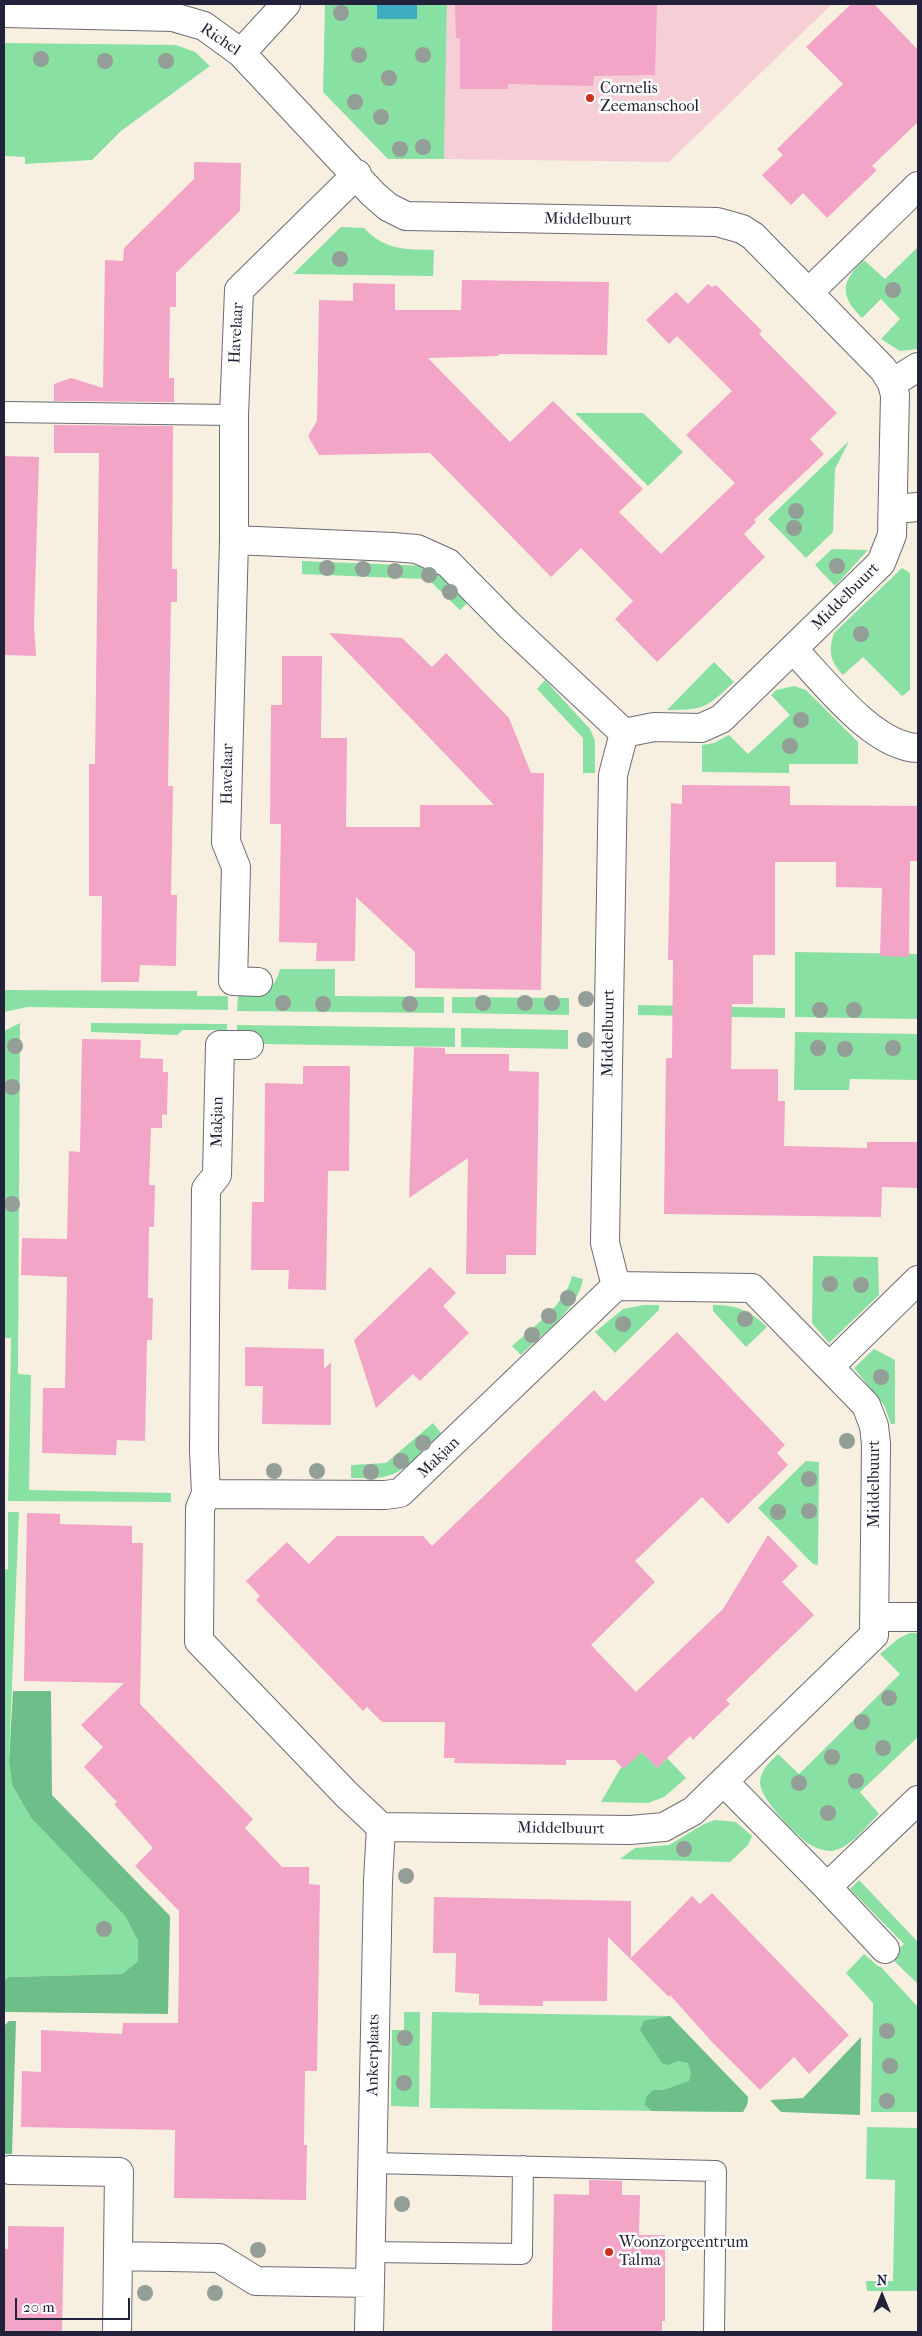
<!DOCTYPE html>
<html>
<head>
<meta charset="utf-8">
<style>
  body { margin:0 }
  #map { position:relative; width:922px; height:2336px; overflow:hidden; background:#f7f0e1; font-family:"IM FELL French Canon",serif }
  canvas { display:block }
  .frame { position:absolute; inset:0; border:5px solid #22223b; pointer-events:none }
  .north { position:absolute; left:857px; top:2271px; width:50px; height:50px; -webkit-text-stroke:4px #fff; paint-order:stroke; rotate:0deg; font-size:14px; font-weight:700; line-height:20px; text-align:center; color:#22223b }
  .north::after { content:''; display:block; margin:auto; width:18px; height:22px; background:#22223b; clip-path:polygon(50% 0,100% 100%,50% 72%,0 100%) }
  .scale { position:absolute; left:15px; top:2298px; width:115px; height:22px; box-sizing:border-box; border:2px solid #22223b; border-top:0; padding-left:6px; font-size:15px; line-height:18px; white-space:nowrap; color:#22223b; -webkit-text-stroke:4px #fff; paint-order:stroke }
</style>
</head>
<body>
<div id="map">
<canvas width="922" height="2336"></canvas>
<div class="frame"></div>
<div class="north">N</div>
<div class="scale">20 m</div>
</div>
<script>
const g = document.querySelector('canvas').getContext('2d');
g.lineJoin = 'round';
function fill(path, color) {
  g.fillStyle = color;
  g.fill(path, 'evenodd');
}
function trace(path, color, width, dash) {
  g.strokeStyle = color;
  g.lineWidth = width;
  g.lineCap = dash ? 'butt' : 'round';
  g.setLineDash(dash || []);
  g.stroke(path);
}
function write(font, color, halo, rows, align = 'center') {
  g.font = font + ' "IM FELL French Canon",serif';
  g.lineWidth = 5;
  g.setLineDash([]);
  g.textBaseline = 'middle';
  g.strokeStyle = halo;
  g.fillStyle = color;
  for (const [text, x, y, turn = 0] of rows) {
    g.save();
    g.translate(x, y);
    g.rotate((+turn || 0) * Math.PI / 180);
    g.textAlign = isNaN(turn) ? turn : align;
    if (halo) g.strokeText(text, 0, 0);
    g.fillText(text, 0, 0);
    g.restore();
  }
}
const built = new Path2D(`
  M447,4H832L669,162L444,159Z`);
const green = new Path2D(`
  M325,4H377L378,19L417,18V4H447L444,159H388L323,92Z
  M4,43L176,45L195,52L210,66L121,131L92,160L25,164V157L4,156Z
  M341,227L364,228C386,251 405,249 434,250L433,276L293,274Z
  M918,247V349L900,351L881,339L900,319L881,299L862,318C839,295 841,281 864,260L885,279Z
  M575,413H643L683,452L648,486Z
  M849,441L835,469L833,532L806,558L768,519Z
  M832,549L868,550L835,586L815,565Z
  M302,561L426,566L437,571L469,601L460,610L432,583L423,579L302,574Z
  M902,568L910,573V690L902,696L863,657L843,675C830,661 828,651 834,633Z
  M714,662L734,682C706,708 705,710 667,710Z
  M545,680L590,729L595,741V773H583V738L537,689Z
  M794,686L806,690L858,742V764H789V773L702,772V745L714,743L729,735L748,754L790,715L771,695L776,690Z
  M795,952L918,954V1019L795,1017Z
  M280,969H335V996L444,997V1013L237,1011L238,996C259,995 274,993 280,969Z
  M4,990L197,991V996H228V1010L27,1007L4,1012Z
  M452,997L569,998V1015L452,1013Z
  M638,1005L785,1008V1018L638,1015Z
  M20,1023L18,1374L31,1375L29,1490L171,1493V1502L8,1501L11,1338H4V1031Z
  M91,1023L227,1024V1030H183L177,1035L91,1032Z
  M237,1025L455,1028V1047L261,1044L251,1032L237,1031Z
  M461,1028L568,1030V1049L461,1047Z
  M795,1032L918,1034V1080L850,1079L849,1090H794Z
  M813,1256L878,1257L879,1295L829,1343L812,1323Z
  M572,1276L583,1279C577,1311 543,1333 521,1355L512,1346C533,1327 566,1304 572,1276Z
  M644,1305H659V1310L615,1353L595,1332L623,1309Z
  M713,1305C736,1305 750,1310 767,1327L746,1347L713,1311Z
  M874,1349L895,1360V1424H891L884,1405L854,1368Z
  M433,1423L441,1433C427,1447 410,1469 390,1475C378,1480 363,1478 351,1478V1465L386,1463Z
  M806,1461L819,1462L818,1565L813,1564L758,1508Z
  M8,1512H19L9,1760L12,1785L31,1818L125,1916L138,1941V1961L122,1974L9,1977L4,1980V1570L8,1569Z
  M910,1633H918V1737L860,1792L879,1814C865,1827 850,1849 831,1851C824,1851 815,1848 809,1844C796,1835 759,1798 760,1782C761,1769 770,1762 778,1754L799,1774L900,1674L880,1654L899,1638Z
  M642,1752L657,1768L667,1758L686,1778L664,1797L648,1803L601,1802L620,1769Z
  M715,1820L736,1822L752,1836L748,1845L730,1862L620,1859L635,1848L669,1845L704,1824Z
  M859,1880L918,1942V1984L890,1957L904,1944L850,1889Z
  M864,1954L879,1967L880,1966L918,2007V2112H871L873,2003L846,1973Z
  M404,2012H420L419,2107L391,2106L392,2030H404Z
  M432,2012L670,2016L748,2097L747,2105L743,2112L430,2108Z
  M867,2127L918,2128V2291H867L866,2281H893L895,2180L866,2179Z`);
const forest = new Path2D(`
  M13,1691H51L52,1795L170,1916L168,2014L6,2012L4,2009V1980L9,1977L122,1974L138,1961V1941L125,1916L31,1818L12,1785L9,1761Z
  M670,2016L748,2097L747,2105L743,2112L652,2111L645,2105L646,2097L653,2090H664L689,2081L691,2074L688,2063L679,2061L667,2065L662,2063L640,2030L644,2021Z
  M9,2021H16L12,2154H5L4,2150V2026Z
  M861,2037L860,2115L781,2112L770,2100L803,2098Z`);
const water = new Path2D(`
  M377,4H417V19H377Z`);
const building = new Path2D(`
  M657,4L655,75L594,76L593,86L508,84V89H460V38H456L455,5Z
  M851,4H874L918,50V122L872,166L877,170L827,218L803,193L791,205L762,175L783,155L777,149L843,84L806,47Z
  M194,162L241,163L240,211L176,273V307H170L169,378H174V402L54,401V384L71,378L103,388L105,260L123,261L124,248L194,179Z
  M462,280L609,282L607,355L500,354L497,356L428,358L510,442L553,401L643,489L619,512L661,554L735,483L686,435L732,391L677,336L669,344L646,320L676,292L688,304L708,284L712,287L716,285L762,331L759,334L837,413L810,439L824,454L754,520L756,522L744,534L765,557L657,662L615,619L633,601L581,548L551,577L430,453L319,455L308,436L317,421L319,300L353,301V283L395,284V310H461Z
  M54,425L173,426L172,569H177V602H171L168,786H173L171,895H177L176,966L140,965L139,982H101L102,896H89V764H95L99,453H54Z
  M4,456L39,457L34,625L36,656L4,655Z
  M329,633L402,638L432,667L446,653L509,718L531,773H544L541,990L415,988V952L356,897L355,961H316L317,943L279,942L281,824H270L271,705H282V656H322L321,738H347L346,827H420V805H494Z
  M682,785L790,786V805L918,806V861H910L909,957L880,956L882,888L836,887V862H775V955H753V1004H732L731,1069H778V1101H785L784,1146L867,1148V1142H918V1188L882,1187L881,1217L664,1214L666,1058H672L673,960H668L671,803L682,804Z
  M82,1039L141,1040L140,1058L163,1059V1072H168L167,1115L162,1114V1128H151L149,1185H155L154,1227H149L148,1298H153L152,1340H147L145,1441L117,1440L116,1455L42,1453L43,1388H65L67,1277L21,1275L22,1238L67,1239L69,1151L80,1152Z
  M414,1047L445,1048V1054H509V1071L539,1072L536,1255H506V1274H466L468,1158L409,1198Z
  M303,1066H350L349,1171H328L326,1290L288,1289L289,1270H251L252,1202H264L265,1083L303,1084Z
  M430,1267L456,1293L443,1306L469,1333L420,1381L413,1374L376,1408L354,1340Z
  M677,1332L785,1445L777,1453L788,1465L728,1524L702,1497L635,1561L655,1582L591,1645L636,1692L723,1609L768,1535L798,1566L782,1582L814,1615L726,1700L730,1704L711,1722L693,1740L690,1736L657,1768L642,1752L623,1769L615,1760H566V1765L454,1763L455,1758H444L445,1722H382L367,1707L363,1711L256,1600L260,1596L246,1581L287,1542L309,1564L337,1536H423L432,1546L594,1390L605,1402Z
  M245,1347L324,1349V1369L331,1362V1425L262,1424L263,1386H245Z
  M27,1513L60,1514V1524L132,1526V1543H143L140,1704L253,1819L245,1828L282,1867H309V1884L320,1885L317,2071H305L304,2145H307L306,2200L174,2198L175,2130L21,2127L22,2071L41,2072V2030L122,2034L123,2023H178L179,1960V1911L135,1866L153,1848L114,1804L117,1802L84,1767L103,1747L81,1725L124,1683L24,1681Z
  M712,1893L849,2035L809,2074L794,2057L760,2090L712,2042L670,1995L669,1997L608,1937L607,2001H543V2006L479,2005V1994L455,1992L456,1953H433L434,1897L631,1901V1958L692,1896L700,1904Z
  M589,2180L622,2181V2195H640L639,2235H665V2321H662V2332H552L554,2194L589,2195Z
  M8,2226L64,2227L62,2332H4V2249H8Z`);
const service = new Path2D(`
  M4,412L234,415
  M372,2163L716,2171L714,2332
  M371,2252L522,2254L523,2166`);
const minor = new Path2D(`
  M4,13L173,17L204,26L241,53L373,194L388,207L406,216L717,222L742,229L753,236L883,369L892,383L895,395L892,535L881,563L721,719L701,728L654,727L624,733
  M241,53L286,4
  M809,292L918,186
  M892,383L918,367
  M894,509L918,507
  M234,540L393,547L417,549L448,563L509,625L624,733
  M793,649C823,680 873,747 918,748
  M258,982L233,981L236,867L226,842L234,540V415L239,290L357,174
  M249,1045H220L217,1175L206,1189L204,1450L206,1494L200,1508L199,1641L347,1795L381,1827
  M829,1367L918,1280
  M206,1494L385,1495L400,1493L616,1286
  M874,1617H918
  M724,1782L827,1887L918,1800
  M381,1827L630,1830L664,1827L693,1811L874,1635L876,1444L874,1426L866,1405L752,1288L616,1286L605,1243L613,775L624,733
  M827,1887L885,1949
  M10,2170L119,2172L117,2332
  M119,2256L219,2258L256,2281L370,2283
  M369,2332L378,1881L381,1827`);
const trees = [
  [341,13],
  [359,55],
  [423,55],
  [41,59],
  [105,61],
  [166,61],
  [389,78],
  [355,102],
  [381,117],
  [423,147],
  [400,149],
  [340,259],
  [893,290],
  [796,511],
  [794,528],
  [837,566],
  [327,568],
  [363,569],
  [395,571],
  [429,575],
  [450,592],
  [861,634],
  [801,720],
  [790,746],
  [586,999],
  [283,1003],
  [483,1003],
  [525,1003],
  [552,1003],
  [323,1004],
  [410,1004],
  [820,1010],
  [854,1010],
  [585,1040],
  [15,1046],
  [818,1048],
  [893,1048],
  [845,1049],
  [12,1087],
  [12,1204],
  [830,1284],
  [861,1285],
  [568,1298],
  [549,1316],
  [745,1319],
  [623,1324],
  [532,1335],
  [881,1377],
  [847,1441],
  [423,1443],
  [401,1461],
  [274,1471],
  [317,1471],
  [371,1472],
  [809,1479],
  [809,1511],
  [778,1512],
  [889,1698],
  [862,1722],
  [883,1748],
  [832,1757],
  [856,1781],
  [799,1783],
  [828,1813],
  [684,1849],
  [406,1876],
  [104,1929],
  [887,2031],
  [405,2038],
  [890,2066],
  [404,2083],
  [887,2101],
  [402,2204],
  [258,2250],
  [145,2293],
  [215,2293]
];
const markers = [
  [590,98,5,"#c8321e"],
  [609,2252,5,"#c8321e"]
];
const streetNames = [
  ["Richel",220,40,34],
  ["Middelbuurt",588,220,1],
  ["Havelaar",237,333,-87],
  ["Middelbuurt",846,597,-45],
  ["Havelaar",228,774,-89],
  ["Middelbuurt",609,1033,-89],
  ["Makjan",218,1122,-89],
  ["Makjan",439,1458,-44],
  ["Middelbuurt",875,1484,-90],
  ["Middelbuurt",561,1829,1],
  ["Ankerplaats",374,2055,-89]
];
const poiNames = [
  ["Cornelis",600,89],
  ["Zeemanschool",600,107],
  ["Woonzorgcentrum",619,2243],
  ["Talma",619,2261]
];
fill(built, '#f6cfd6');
fill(green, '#89e0a3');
fill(forest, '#6ebe89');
fill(water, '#3fabbe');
fill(building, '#f2a5c6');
trace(service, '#6d6a75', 22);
trace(minor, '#6d6a75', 30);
trace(service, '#fff', 20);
trace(minor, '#fff', 28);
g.fillStyle = '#939e97';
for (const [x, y] of trees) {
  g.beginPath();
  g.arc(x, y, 8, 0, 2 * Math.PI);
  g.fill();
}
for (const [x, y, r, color] of markers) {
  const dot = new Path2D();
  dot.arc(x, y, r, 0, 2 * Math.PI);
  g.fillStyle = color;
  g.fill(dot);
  trace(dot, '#fff', 2);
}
write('16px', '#22223b', '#fff', streetNames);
write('16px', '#22223b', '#fff', poiNames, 'left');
</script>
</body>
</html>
